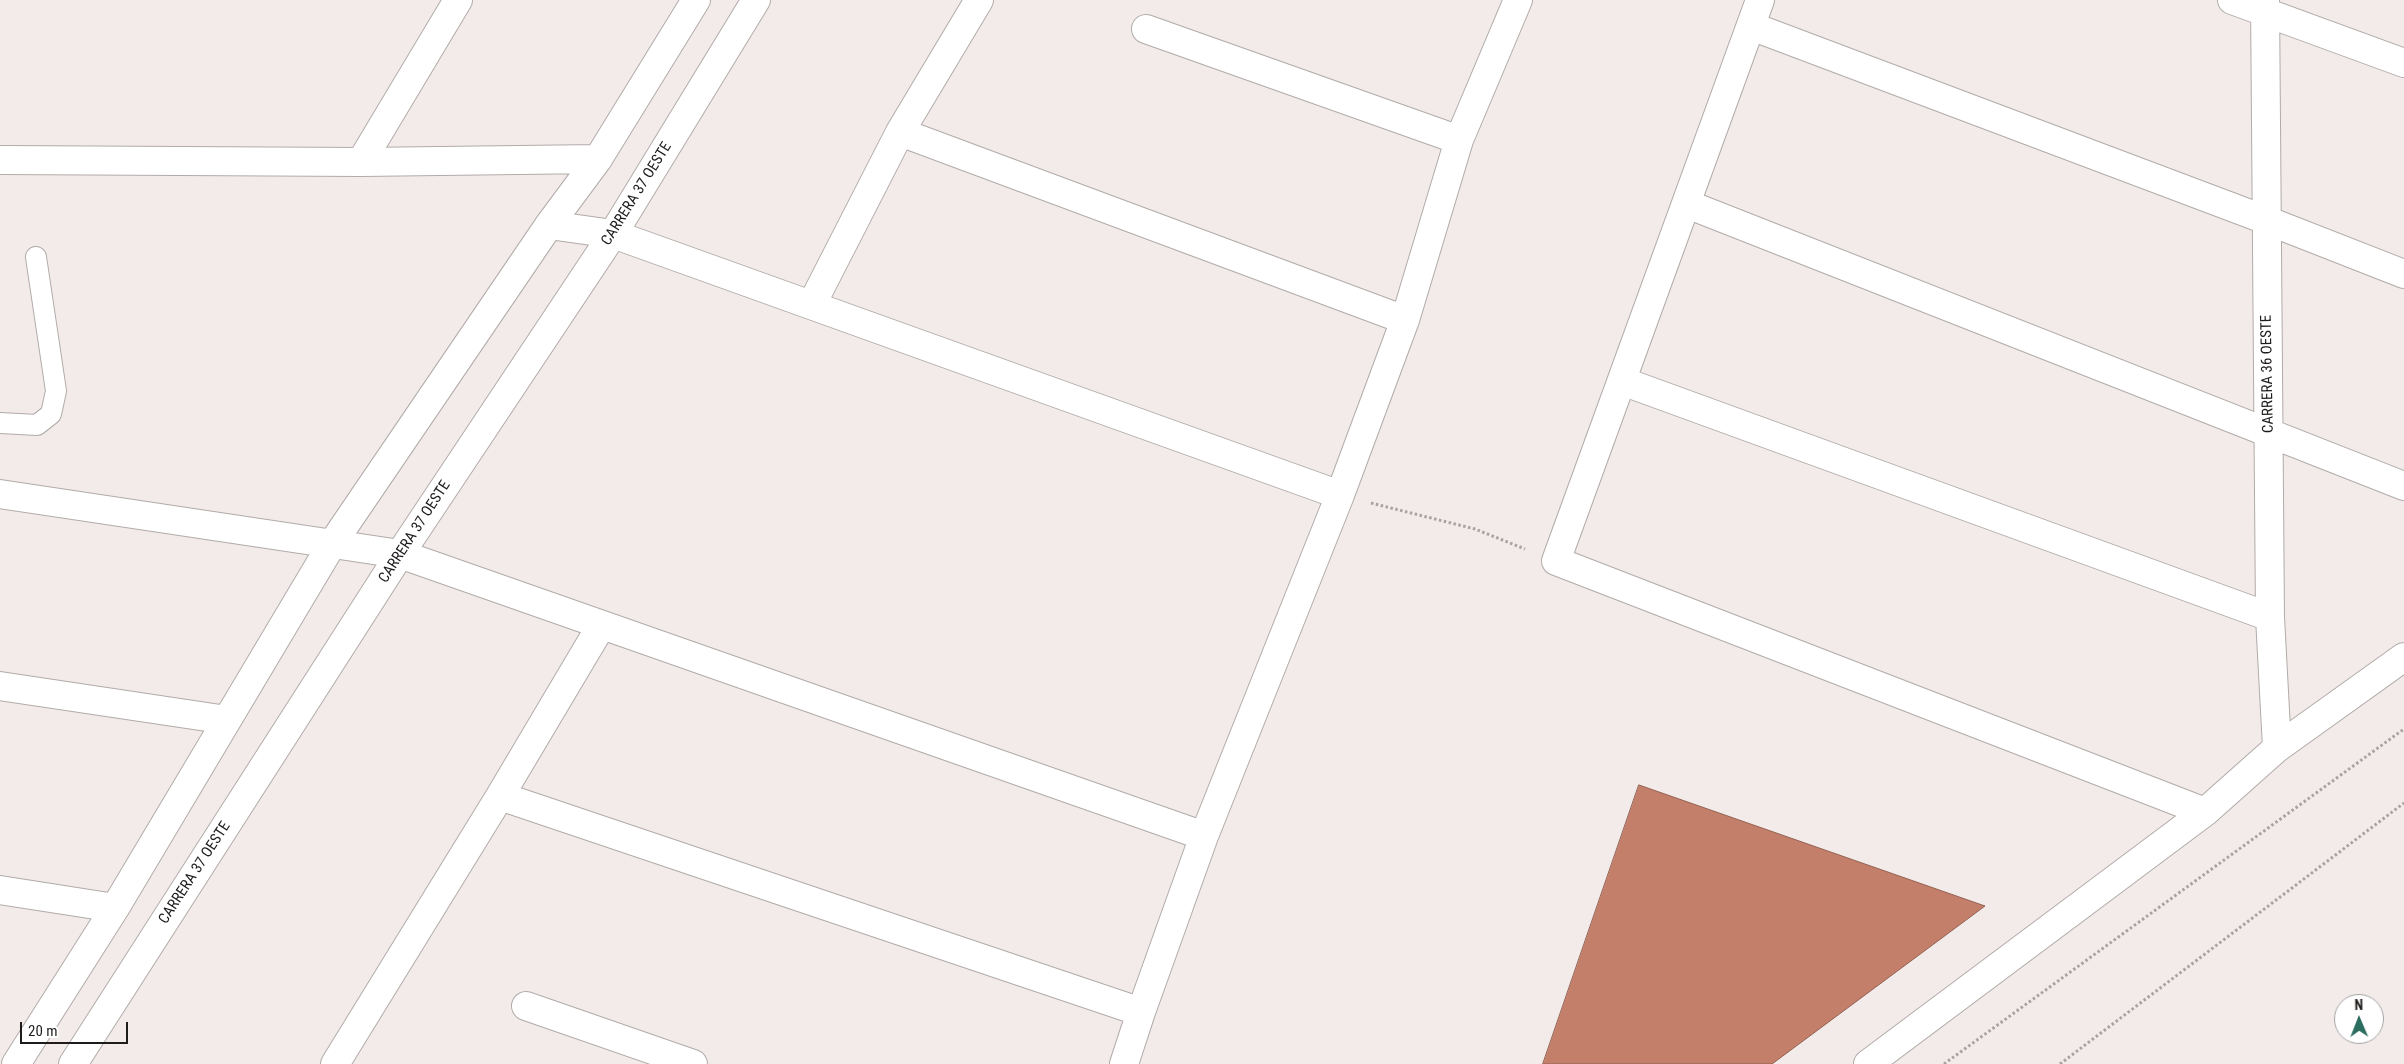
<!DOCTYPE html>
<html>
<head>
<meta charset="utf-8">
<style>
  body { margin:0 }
  #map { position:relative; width:2404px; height:1064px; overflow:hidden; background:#f2ebe9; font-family:"Roboto Condensed",sans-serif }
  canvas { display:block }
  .north { position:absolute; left:2334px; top:994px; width:50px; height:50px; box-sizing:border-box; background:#fff; border:1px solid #a5a4a4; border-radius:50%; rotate:359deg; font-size:14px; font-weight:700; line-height:20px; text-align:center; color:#1e1c1b }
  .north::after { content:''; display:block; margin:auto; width:18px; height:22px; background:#2b6d5e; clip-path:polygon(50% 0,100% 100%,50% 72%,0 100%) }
  .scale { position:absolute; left:20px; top:1022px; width:108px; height:22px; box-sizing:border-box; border:2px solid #1e1c1b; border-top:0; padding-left:6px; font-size:15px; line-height:18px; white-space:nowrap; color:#1e1c1b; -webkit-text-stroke:4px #fff; paint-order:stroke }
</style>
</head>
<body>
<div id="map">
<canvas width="2404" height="1064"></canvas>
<div class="north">N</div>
<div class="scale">20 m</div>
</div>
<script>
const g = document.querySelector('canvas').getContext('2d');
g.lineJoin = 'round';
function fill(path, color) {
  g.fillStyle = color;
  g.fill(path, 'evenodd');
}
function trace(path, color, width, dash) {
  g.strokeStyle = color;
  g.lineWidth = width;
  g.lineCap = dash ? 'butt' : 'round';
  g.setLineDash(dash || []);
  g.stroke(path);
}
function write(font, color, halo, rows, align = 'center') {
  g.font = font + ' "Roboto Condensed",sans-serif';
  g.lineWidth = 4;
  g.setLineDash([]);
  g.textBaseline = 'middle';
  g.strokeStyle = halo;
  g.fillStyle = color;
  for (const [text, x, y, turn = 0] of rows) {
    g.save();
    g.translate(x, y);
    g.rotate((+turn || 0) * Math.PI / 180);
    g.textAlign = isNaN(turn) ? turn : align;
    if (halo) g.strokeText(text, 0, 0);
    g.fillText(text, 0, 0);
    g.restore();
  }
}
const water = new Path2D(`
  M1639,785L1985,906L1772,1064H1543Z`);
const path = new Path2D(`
  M1371,503L1475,529L1525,549
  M1944,1064L2404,729
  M2060,1064L2404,803`);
const lane = new Path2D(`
  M0,423L37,425L51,414L56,391L36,257`);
const street = new Path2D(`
  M1760,0L1556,561L2205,812
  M2232,0L2404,63
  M2265,0L2270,617L2277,748
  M1751,26L2266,220L2404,274
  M1146,29L1459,140
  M900,132L1405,320
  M0,160L361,162L598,159
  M361,162L458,0
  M1687,204L2404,486
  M549,225L613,234L1340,495
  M812,304L900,132L979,0
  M1622,381L2270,617
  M0,494L400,554L1204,836
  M0,686L227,720
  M500,796L1141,1012
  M0,890L115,908
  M526,1006L693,1064
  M16,1064L115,908L332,544L549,225L598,159L696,0
  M73,1064L400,554L613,234L756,0
  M335,1064L500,796L601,626
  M1124,1064L1141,1012L1204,836L1340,495L1405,320L1459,140L1518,0
  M1868,1064L2205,812L2277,748L2404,657`);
const streetNames = [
  ["CARRERA 37 OESTE",637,194,-58],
  ["CARRERA 36 OESTE",2268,374,-91],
  ["CARRERA 37 OESTE",415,532,-57],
  ["CARRERA 37 OESTE",195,873,-57]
];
fill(water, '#c47f6a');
trace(water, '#926152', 1);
trace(lane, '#b1aba9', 22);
trace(street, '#b1aba9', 30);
trace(path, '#a8a3a1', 3, [2.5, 2.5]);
trace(lane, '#fff', 20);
trace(street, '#fff', 28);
write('15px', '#1e1c1b', '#fff', streetNames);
</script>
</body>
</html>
